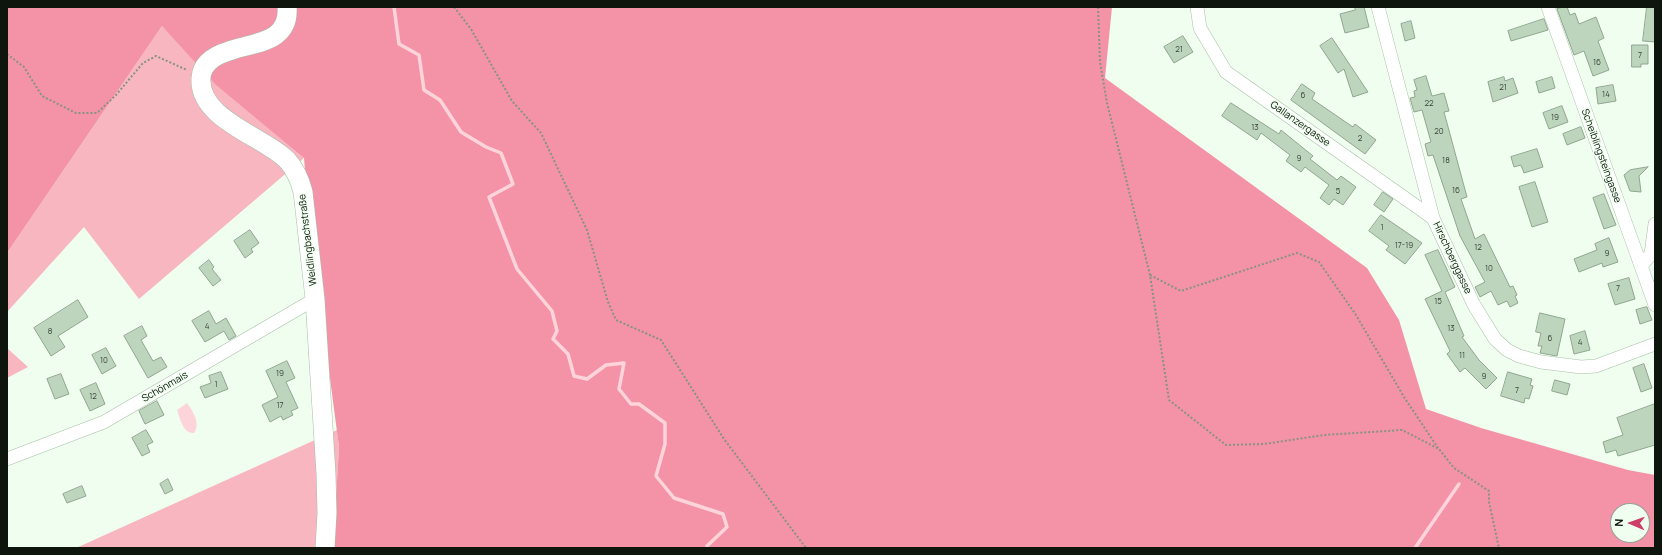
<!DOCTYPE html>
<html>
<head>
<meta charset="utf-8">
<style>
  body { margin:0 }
  #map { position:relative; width:1662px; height:555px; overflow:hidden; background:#effeef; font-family:Manrope,sans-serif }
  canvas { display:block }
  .frame { position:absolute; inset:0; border:8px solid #0d150d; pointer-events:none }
  .north { position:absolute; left:1610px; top:503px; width:40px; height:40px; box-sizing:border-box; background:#effeef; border:1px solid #95a195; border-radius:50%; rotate:272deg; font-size:11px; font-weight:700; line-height:16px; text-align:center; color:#0d150d }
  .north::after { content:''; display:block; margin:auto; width:14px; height:18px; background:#cd3f69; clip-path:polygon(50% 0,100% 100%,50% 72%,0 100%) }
</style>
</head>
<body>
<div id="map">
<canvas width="1662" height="555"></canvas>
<div class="frame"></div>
<div class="north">N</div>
</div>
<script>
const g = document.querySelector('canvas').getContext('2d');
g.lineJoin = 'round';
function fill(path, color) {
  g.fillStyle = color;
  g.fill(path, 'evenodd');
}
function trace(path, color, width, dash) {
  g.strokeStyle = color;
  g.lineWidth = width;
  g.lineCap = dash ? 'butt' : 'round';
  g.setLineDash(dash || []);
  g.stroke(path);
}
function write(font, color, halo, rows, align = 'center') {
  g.font = font + ' Manrope,sans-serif';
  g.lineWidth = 3;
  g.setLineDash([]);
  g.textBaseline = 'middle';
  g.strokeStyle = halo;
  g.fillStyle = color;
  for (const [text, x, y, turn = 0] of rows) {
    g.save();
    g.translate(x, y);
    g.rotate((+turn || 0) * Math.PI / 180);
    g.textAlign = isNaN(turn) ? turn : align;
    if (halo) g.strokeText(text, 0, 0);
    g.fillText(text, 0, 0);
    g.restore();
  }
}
const green = new Path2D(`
  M162,26L304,158L139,299L84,227L7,312V253Z
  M7,348L28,367L7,378Z
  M337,430L339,447L333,548H76Z`);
const forest = new Path2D(`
  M7,7H1112L1105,78L1367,268L1399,320L1426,409L1481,428L1628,470L1655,475V548H333L339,447L309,218L304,158L215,84L162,26L7,253ZM1618,511H1642V535H1618Z`);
const water = new Path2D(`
  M187,403C193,411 201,424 194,433C183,434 180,418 177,410Z`);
const stream = new Path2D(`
  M394,7L399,44L419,55L424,90L440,100L461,132L486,147L501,153L513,184L489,197L517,269L552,311L557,331L553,339L568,354L574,376L587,379L606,365L624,363L619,389L631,404H639L665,423V444L656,476L674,498L723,514L727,527L707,546V548
  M1415,548L1459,484`);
const building = new Path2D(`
  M1355,7H1364L1369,27L1345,33L1340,14L1355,10Z
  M1564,7H1567L1570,15L1575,13L1579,24L1596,17L1604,38L1598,41L1609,70L1593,76L1584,51L1574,55L1557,9Z
  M1647,7H1655V42L1643,41Z
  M1544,19L1548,30L1511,41L1508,31Z
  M1411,21L1415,38L1405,41L1401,24Z
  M1183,36L1193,52L1174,63L1164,47Z
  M1332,38L1368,92L1353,97L1344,69L1338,73L1320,46Z
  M1632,45H1648V64H1641V67H1632Z
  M1426,76L1432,96L1444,93L1449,111L1444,112L1467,197L1461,199L1475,239L1484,234L1510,287L1513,286L1517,295L1515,296L1518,303L1510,307L1507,301L1498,305L1491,291L1480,297L1475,287L1485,282L1460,236L1433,155L1428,156L1425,144L1431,142L1422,110L1414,112L1410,98L1415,97L1414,91L1417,90L1414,80Z
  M1504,77L1505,81L1513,78L1518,93L1493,102L1488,82Z
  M1552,77L1555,88L1539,93L1536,82Z
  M1302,84L1315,93L1312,99L1353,127L1355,124L1376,140L1365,154L1291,100Z
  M1613,85L1616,101L1598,104L1596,88Z
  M1231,103L1279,134L1281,130L1313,156L1310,159L1337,180L1341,176L1356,187L1343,205L1334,199L1329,205L1320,198L1329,185L1305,167L1301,172L1286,161L1290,155L1261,133L1257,140L1222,116Z
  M1562,106L1568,122L1549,129L1543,113Z
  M1581,127L1585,138L1567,145L1563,134Z
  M1537,149L1543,167L1524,173L1521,165L1514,167L1511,157Z
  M1648,167L1639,176L1641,192L1630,191L1624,175L1630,170Z
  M1535,182L1548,222L1532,227L1519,187Z
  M1383,192L1393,199L1384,212L1374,205Z
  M1604,194L1616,225L1604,229L1593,198Z
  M1381,215L1422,243L1405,264L1386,250L1389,246L1369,231Z
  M250,230L259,243L251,249L253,252L245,258L234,241Z
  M1609,238L1618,262L1603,267L1602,263L1579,272L1574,259L1597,250L1595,244Z
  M1438,250L1455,287L1445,292L1464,336L1462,337L1479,360L1497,378L1486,389L1465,368L1460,372L1447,354L1450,351L1425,299L1442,291L1425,255Z
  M209,260L214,267L212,269L221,280L213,286L199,268Z
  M1629,278L1635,299L1615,305L1608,284Z
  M78,300L88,317L58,336L65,347L51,356L34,328Z
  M1647,307L1652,320L1640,324L1636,310Z
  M209,311L216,324L226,318L236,336L229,340L224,331L205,342L192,321Z
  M1540,313L1565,319L1557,356L1540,353L1542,346H1538L1541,333L1536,332Z
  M142,326L147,336L141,340L153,361L161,357L167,367L148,378L124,336Z
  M1585,331L1590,350L1574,354L1570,336Z
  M106,348L116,366L102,374L92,355Z
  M287,361L295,378L286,382L298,408L291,411L293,415L283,420L281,416L270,422L262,405L278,397L266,371Z
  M1644,364L1652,388L1641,392L1633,368Z
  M221,372L228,389L205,398L200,387L211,383L209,376Z
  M1508,372L1532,379L1530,385L1533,386L1529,399L1525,398L1524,403L1501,396Z
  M61,374L69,394L55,399L47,379Z
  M1555,380L1570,384L1567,395L1552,391Z
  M96,383L105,404L90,411L80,390Z
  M157,401L164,415L145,424L139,411Z
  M1655,404V445L1618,456L1616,450L1606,453L1603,442L1623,435L1617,418Z
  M146,430L153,442L147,445L150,452L142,456L132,438Z
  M168,479L173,490L165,494L160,484Z
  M82,486L86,496L67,503L63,494Z`);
const path = new Path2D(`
  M454,7L471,29L512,101L541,133L587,230L608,302L616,320L661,340L724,439L806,548
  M1098,7L1100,62L1107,103L1150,275L1169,400L1226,445L1264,444L1324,435L1402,430L1439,449L1454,468L1489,491V502L1499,548
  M7,54L24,67L42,96L76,113H97L116,95L143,63L156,56L187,70
  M1150,275L1181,291L1297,253L1319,262L1356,315L1404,397L1438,448`);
const minor = new Path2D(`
  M1197,7L1200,28L1226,72L1433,218
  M1378,7L1433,218L1474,305L1495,339L1507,350L1519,356L1541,362L1581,367L1596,366L1655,344
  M1548,7L1655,305
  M1641,266L1651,254L1655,224
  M7,459L104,422L315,299`);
const secondary = new Path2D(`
  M287,7C290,43 254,42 229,51C216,55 202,62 201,78C198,119 263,136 287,160C296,170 300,180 303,192L315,299L326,474L327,513L325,548`);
const numberNames = [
  ["21",1179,50],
  ["7",1640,56],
  ["16",1597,63],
  ["21",1503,88],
  ["14",1606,95],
  ["6",1303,96],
  ["22",1429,104],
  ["19",1555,118],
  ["13",1255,128],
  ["20",1439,132],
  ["2",1360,139],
  ["9",1299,159],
  ["18",1446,161],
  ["16",1456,191],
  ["5",1338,192],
  ["1",1382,228],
  ["17-19",1404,246],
  ["12",1478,248],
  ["9",1607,254],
  ["10",1489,269],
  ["7",1618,289],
  ["15",1438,302],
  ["4",207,327],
  ["13",1451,329],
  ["8",50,332],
  ["6",1550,339],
  ["4",1580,343],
  ["11",1462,356],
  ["10",104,361],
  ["19",280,374],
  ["9",1484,377],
  ["1",216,385],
  ["7",1517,391],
  ["12",93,397],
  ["17",280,406]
];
const streetNames = [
  ["Gallanzergasse",1300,124,35],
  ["Scheiblingsteingasse",1601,156,70],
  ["Weidlingbachstraße",308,240,-97],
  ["Hirschberggasse",1452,258,65],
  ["Schönmais",165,387,-30]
];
fill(green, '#f8b6c1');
fill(forest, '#f493a7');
fill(water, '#fed4db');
trace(stream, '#fed4db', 3.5);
fill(building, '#bdd5bc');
trace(building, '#90a68f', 1);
trace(minor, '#a8bfa7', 14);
trace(secondary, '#a8bfa7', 20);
trace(path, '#869286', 2, [2, 2]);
trace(minor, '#fff', 13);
trace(secondary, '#fff', 19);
write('8px', '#394539', null, numberNames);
write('10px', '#0d150d', '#effeef', streetNames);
</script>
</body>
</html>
